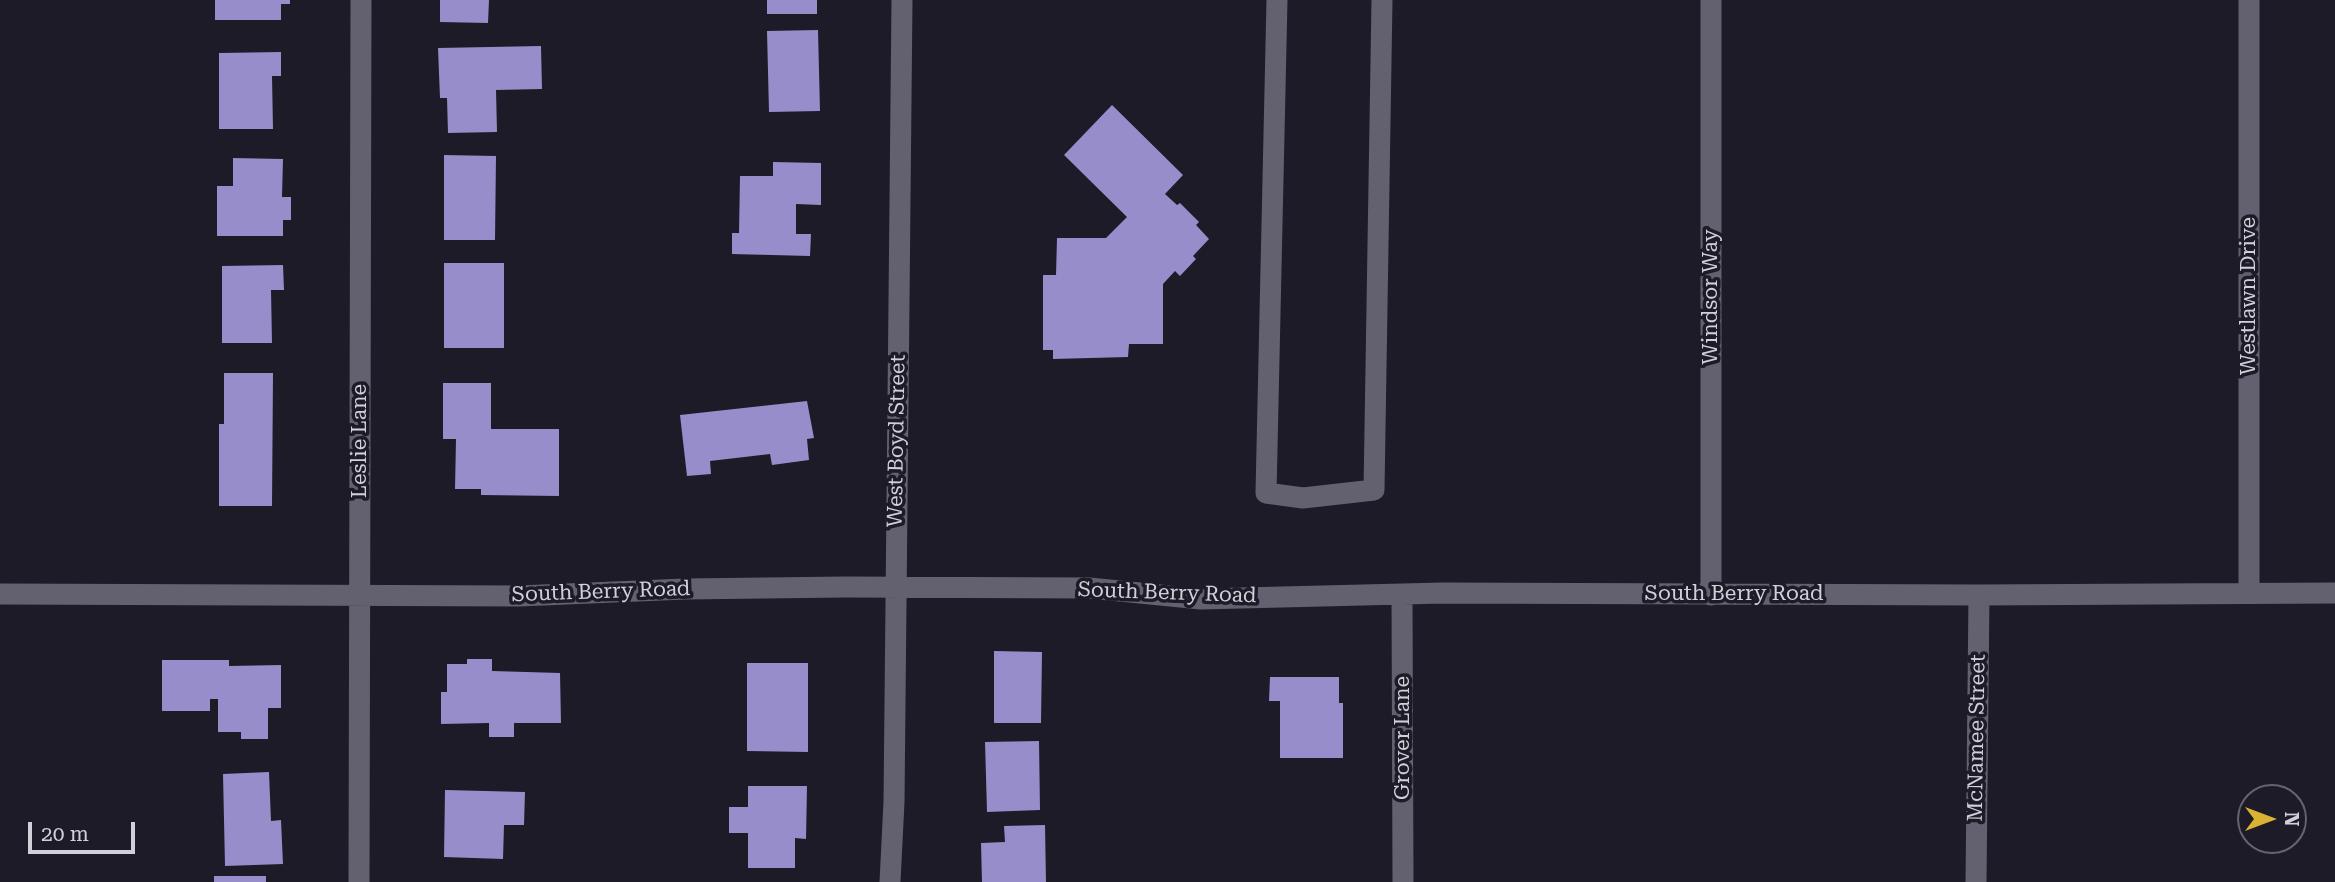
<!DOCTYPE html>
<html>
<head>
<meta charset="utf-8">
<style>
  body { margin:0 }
  #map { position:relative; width:2335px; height:882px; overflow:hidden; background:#1d1b27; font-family:"Roboto Serif",serif }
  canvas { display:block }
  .north { position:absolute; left:2237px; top:784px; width:70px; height:70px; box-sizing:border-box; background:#1d1b27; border:2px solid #65636e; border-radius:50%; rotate:90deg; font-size:19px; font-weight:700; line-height:28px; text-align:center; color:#d1d0d9 }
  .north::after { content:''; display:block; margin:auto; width:24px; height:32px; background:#d9b334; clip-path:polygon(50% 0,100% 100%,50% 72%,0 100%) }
  .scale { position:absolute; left:28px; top:822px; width:107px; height:32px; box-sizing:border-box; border:4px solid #d1d0d9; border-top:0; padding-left:9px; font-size:21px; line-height:24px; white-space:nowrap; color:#d1d0d9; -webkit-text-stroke:5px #1d1b27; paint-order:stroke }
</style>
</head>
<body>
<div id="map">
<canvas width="2335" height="882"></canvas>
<div class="north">N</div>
<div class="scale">20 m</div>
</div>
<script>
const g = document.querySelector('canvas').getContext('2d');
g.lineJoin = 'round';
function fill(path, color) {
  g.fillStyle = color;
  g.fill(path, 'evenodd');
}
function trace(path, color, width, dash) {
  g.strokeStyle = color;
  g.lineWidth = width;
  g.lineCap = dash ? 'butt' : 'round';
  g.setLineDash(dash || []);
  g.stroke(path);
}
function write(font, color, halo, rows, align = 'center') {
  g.font = font + ' "Roboto Serif",serif';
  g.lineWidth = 7;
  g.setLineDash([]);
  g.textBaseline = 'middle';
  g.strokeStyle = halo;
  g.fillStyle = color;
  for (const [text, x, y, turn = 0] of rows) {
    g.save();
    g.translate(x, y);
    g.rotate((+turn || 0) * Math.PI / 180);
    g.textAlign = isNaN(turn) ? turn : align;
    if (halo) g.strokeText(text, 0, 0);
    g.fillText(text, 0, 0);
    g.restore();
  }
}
const building = new Path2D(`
  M215,0H290V4H281V20H215Z
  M440,0H489L488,23L440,22Z
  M767,0H817V14H767Z
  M818,30L820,111L769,112L767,31Z
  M541,46L542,89L496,90L497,132L448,133L447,98H440L438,48Z
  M281,52V76H272L273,129H219V53Z
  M1112,105L1183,175L1165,194L1177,205L1180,203L1199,222L1196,225L1209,239L1193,256L1196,259L1180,276L1175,271L1163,284V344H1129L1128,357L1053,359V350H1043V275H1056L1057,238H1106L1127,217L1064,155Z
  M444,155L496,156L495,240H444Z
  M233,158L283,159L282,197H291V220H283V236H217V186H233Z
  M773,162L821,163V205L796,204V234H811L810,256L732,254V233H739L740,176H773Z
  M444,263H504V348H444Z
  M283,265L284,290H271L272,343H222V266Z
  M224,373H273L272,506H219V424H224Z
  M443,383H491V429H559V496L481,495V489H455L456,439H443Z
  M807,401L814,438L807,439L809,460L772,465L770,454L710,461L711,474L687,476L680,415Z
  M994,651L1042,652L1041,723H994Z
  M467,659H492V671L560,673L561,723H514V737H489V723L441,724V692H447V664H467Z
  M162,660H229V666L281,665V708H268V739H241V732H218V699H210V711H162Z
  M747,663H808V752L747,751Z
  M1270,677H1339V703H1343V758H1280V701H1269Z
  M1039,741L1040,810L987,812L985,742Z
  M269,772L271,821L281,820L283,864L225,866L223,774Z
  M748,786H807L806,839L795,838V868H748V833H729V807H748Z
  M445,790L525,792L524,825H504L503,859L444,857Z
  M1045,825L1046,882H982L981,843L1005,842L1004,826Z
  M214,876H266V882H214Z`);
const minor = new Path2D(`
  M1277,0L1266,493L1303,498L1374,490L1382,0
  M1711,0V595
  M2249,0V593
  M0,594L519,596L685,589L845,587L1089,588L1201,599L1443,593L1979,595L2335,593
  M1402,595L1403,882
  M359,882L361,0
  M890,882L894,802L902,0
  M1976,882L1979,595`);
const streetNames = [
  ["Westlawn Drive",2249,296,-90],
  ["Windsor Way",1711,297,-90],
  ["Leslie Lane",360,441,-90],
  ["West Boyd Street",897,441,-89],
  ["South Berry Road",601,592,-2],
  ["South Berry Road",1167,593,2],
  ["South Berry Road",1734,594],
  ["Grover Lane",1403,738,-90],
  ["McNamee Street",1977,738,-89]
];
fill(building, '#978dcb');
trace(minor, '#636170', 21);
write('21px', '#d1d0d9', '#1d1b27', streetNames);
</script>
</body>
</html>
